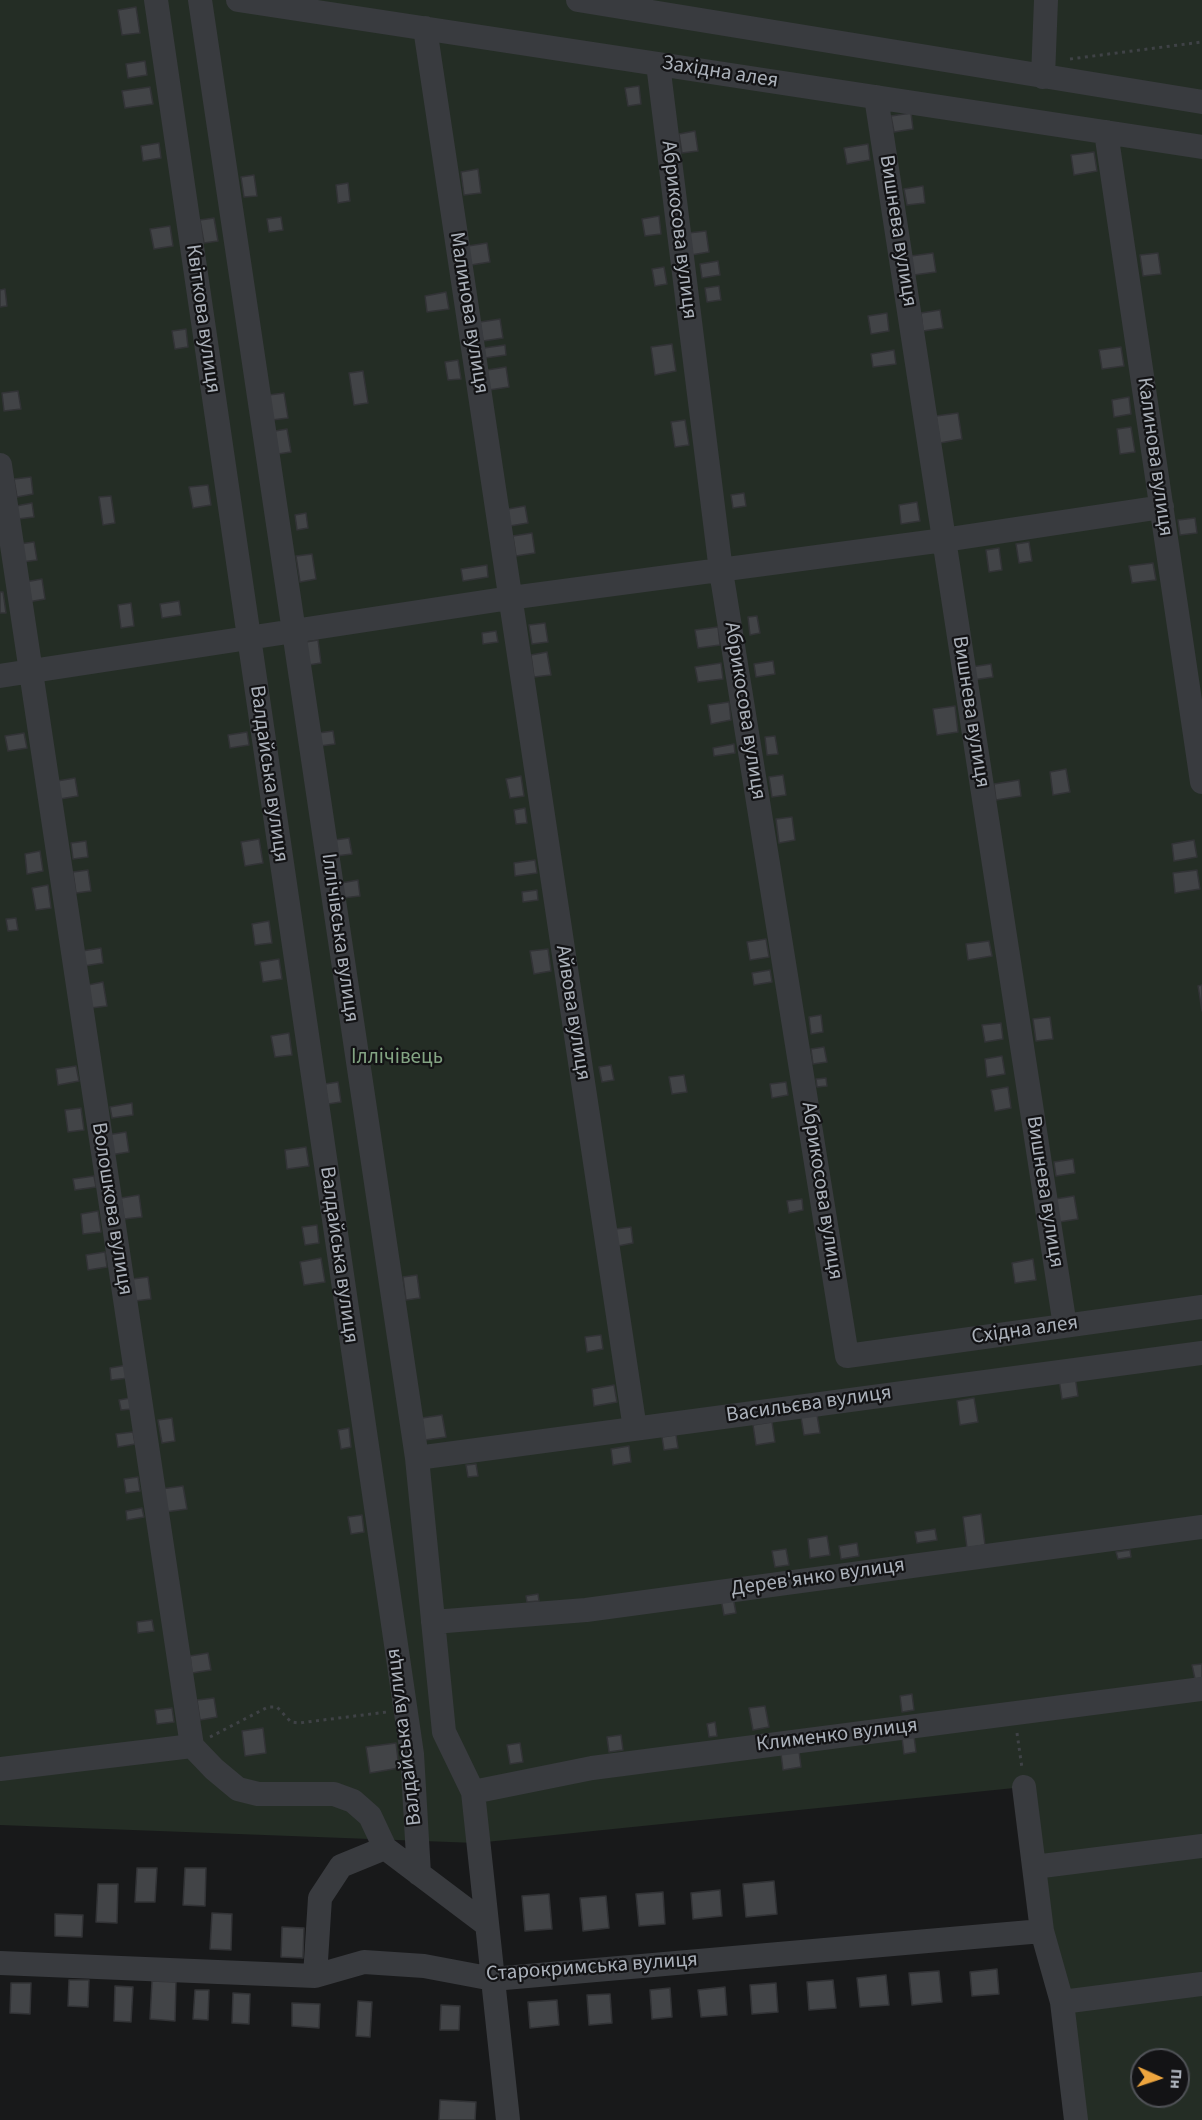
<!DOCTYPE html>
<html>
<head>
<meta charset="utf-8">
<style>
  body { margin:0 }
  #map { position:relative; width:1202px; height:2120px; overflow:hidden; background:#18191a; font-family:"Source Sans 3",sans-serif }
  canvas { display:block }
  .north { position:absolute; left:1130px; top:2048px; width:60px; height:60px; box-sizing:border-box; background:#131315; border:2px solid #505257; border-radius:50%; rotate:93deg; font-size:16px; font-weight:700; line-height:24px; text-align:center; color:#abb1ba }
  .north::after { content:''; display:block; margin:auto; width:21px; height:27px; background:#eda53e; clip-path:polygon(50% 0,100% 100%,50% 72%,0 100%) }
</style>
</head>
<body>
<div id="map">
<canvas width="1202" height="2120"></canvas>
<div class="north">Пн</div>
</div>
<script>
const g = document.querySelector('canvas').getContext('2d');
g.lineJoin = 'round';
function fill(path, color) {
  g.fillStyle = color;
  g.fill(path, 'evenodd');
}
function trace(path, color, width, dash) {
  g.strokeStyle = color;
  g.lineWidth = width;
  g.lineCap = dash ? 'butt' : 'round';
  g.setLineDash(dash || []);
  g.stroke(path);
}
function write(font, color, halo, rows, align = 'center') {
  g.font = font + ' "Source Sans 3",sans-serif';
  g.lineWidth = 4.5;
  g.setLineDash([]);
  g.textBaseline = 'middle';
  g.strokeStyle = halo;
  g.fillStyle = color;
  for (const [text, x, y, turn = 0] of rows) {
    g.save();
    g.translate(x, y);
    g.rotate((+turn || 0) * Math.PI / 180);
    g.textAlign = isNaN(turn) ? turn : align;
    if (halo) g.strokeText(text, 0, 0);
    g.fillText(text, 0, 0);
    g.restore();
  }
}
const green = new Path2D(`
  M0,0H1202V2120H1076L1024,1787L476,1843L0,1825ZM1142,2060H1178V2096H1142Z`);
const building = new Path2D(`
  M136,7L140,33L122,35L118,10Z
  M145,61L147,75L128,78L126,64Z
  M639,86L641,104L628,106L625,88Z
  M150,87L153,104L125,108L122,91Z
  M911,113L913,129L894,132L891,116Z
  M695,131L698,151L682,153L679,134Z
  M159,143L161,158L143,161L141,146Z
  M868,144L870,160L847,164L844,148Z
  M1094,152L1097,171L1074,175L1071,155Z
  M478,169L481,193L464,195L461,172Z
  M254,175L257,196L244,197L241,177Z
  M348,183L350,201L338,203L336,185Z
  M923,186L925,203L907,205L904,189Z
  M659,216L661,234L645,236L642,219Z
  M281,217L283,230L269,232L267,219Z
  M214,218L218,241L204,243L200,220Z
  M170,226L173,246L154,249L150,229Z
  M706,231L709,252L691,255L688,233Z
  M487,243L490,262L471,265L468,246Z
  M933,253L936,272L914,275L911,256Z
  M1158,253L1161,274L1143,276L1140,255Z
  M718,261L720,275L702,278L700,264Z
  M664,267L667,284L655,286L652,269Z
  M719,286L721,300L707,302L705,288Z
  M5,289L7,306L0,307V290Z
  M446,292L449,309L427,312L425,296Z
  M940,310L943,328L923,331L921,313Z
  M887,313L889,331L871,334L868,316Z
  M500,319L503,338L483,341L480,322Z
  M186,329L188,347L175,349L172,331Z
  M672,344L676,371L655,375L651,347Z
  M505,345L506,355L485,358L484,348Z
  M1121,347L1124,366L1102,369L1099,350Z
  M894,350L896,364L873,367L871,354Z
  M458,360L461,379L448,380L445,362Z
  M506,367L509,387L489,390L487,370Z
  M363,371L368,403L354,405L349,373Z
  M18,391L21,409L4,411L2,393Z
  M284,393L288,418L272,420L269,395Z
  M1129,397L1131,414L1114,417L1112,400Z
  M958,413L962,439L940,443L936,416Z
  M685,420L689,445L675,447L671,422Z
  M1131,427L1135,452L1120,454L1117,429Z
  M287,429L291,452L278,454L275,431Z
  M31,477L33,494L17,497L14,479Z
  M208,485L211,505L193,508L189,487Z
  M744,493L746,506L733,508L731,495Z
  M111,496L115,523L103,525L99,497Z
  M917,502L920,521L901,524L899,505Z
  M32,503L34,517L18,519L16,506Z
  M525,506L528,523L510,526L508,509Z
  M306,513L308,528L297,530L295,515Z
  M1195,518L1197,533L1180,535L1178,520Z
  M532,533L535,553L516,556L513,536Z
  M34,542L37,560L22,562L19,544Z
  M1029,542L1032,561L1019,563L1016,544Z
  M999,548L1002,570L989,572L986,550Z
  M312,554L316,579L300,582L296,556Z
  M1153,563L1156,580L1132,583L1129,566Z
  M487,565L488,577L463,581L461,569Z
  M42,579L45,599L28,602L25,582Z
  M0,592H3L6,613H0Z
  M179,601L181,615L162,618L160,604Z
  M131,603L134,626L121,628L118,605Z
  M757,616L760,633L750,635L748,617Z
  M545,623L548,642L532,644L529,625Z
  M718,627L720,645L698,648L695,630Z
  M496,631L498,642L483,644L482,633Z
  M318,640L321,663L309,665L306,642Z
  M547,652L551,675L534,677L531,655Z
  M773,661L775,674L756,677L754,664Z
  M721,663L723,679L698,682L695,667Z
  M991,664L993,677L973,680L971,667Z
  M729,702L731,720L711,724L708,705Z
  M955,706L958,732L937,735L933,709Z
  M333,731L335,744L320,746L318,733Z
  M247,732L249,745L230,748L228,735Z
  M24,733L27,748L8,751L5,736Z
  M775,736L778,754L767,755L765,737Z
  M734,744L735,753L714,756L713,748Z
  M1066,769L1070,792L1053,795L1050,772Z
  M783,775L786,795L772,797L769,777Z
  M521,776L524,796L510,798L506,779Z
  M75,778L78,796L60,799L57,781Z
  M1019,780L1021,796L996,800L994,784Z
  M525,808L527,823L516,824L514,810Z
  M792,817L795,840L779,843L776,819Z
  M349,838L352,854L336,856L334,840Z
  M259,839L263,863L245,866L241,842Z
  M1194,840L1197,857L1174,861L1172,844Z
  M86,841L88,857L73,859L71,843Z
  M40,851L43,871L27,874L25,854Z
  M535,860L537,873L515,876L514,863Z
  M88,870L91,891L76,893L73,872Z
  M1197,870L1200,889L1175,893L1173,873Z
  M358,880L360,896L343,898L341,883Z
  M48,885L51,908L36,910L32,888Z
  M537,890L538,900L523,902L522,892Z
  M16,918L18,930L8,931L6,919Z
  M269,921L272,943L255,945L252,924Z
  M766,939L769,957L750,960L747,942Z
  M989,941L992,956L968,960L966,944Z
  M101,948L103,963L84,966L82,951Z
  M548,949L551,971L534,974L530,951Z
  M279,959L282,979L263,982L260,962Z
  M770,970L772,982L754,985L752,973Z
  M103,982L107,1006L91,1008L88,985Z
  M1202,985V1011L1198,986Z
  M821,1015L823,1032L811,1034L809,1017Z
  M1050,1017L1053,1039L1036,1041L1033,1019Z
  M1001,1023L1003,1039L985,1042L982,1025Z
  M289,1033L292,1055L275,1057L271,1036Z
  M824,1047L827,1062L813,1064L811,1049Z
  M1002,1056L1005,1074L987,1077L985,1059Z
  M611,1065L614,1080L602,1082L599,1067Z
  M76,1066L79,1081L58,1085L56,1069Z
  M684,1075L687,1092L672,1094L669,1077Z
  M826,1078L827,1086L817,1087L816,1079Z
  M338,1082L341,1102L328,1104L325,1084Z
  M786,1082L788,1095L772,1098L770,1084Z
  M1008,1087L1011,1108L995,1111L991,1090Z
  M132,1103L133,1115L112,1118L110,1107Z
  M81,1108L84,1130L68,1132L65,1110Z
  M126,1132L129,1152L110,1155L107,1135Z
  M306,1147L309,1166L287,1169L285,1150Z
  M1073,1159L1075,1173L1056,1176L1054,1162Z
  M94,1176L96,1187L75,1190L73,1179Z
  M139,1195L142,1217L124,1219L121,1198Z
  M1074,1196L1078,1219L1059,1222L1055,1199Z
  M802,1199L803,1210L789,1213L787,1201Z
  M98,1211L101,1232L83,1234L81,1214Z
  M317,1225L319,1243L305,1245L302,1227Z
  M631,1227L633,1243L618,1246L615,1229Z
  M105,1252L107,1267L88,1270L86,1255Z
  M321,1258L325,1282L304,1285L300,1262Z
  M1033,1259L1036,1280L1015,1283L1012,1263Z
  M417,1275L420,1298L406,1300L403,1277Z
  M148,1277L151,1299L135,1301L132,1279Z
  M601,1335L603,1349L587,1352L585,1337Z
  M127,1365L129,1378L111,1380L110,1368Z
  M1075,1376L1078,1396L1062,1399L1059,1379Z
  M614,1385L617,1402L594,1406L592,1389Z
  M130,1398L132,1409L121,1410L119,1400Z
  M974,1398L978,1422L960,1425L957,1401Z
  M442,1415L446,1437L425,1440L422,1418Z
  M817,1415L820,1433L804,1435L801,1417Z
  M172,1418L175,1441L162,1443L158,1420Z
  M772,1422L775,1442L756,1445L753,1425Z
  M349,1428L351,1447L341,1449L338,1430Z
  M133,1432L135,1444L118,1447L116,1434Z
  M676,1435L678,1448L664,1450L662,1437Z
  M629,1446L631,1462L613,1465L611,1449Z
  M476,1464L478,1476L468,1477L466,1465Z
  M138,1477L140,1491L126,1493L124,1479Z
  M183,1486L187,1509L165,1512L161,1489Z
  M142,1508L144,1517L127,1520L126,1511Z
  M981,1514L985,1545L967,1548L963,1517Z
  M362,1515L364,1532L351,1534L348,1517Z
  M935,1529L937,1540L917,1543L915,1532Z
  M827,1536L830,1555L810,1558L808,1539Z
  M857,1543L859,1556L841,1559L839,1546Z
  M786,1549L789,1565L775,1567L772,1551Z
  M1130,1550L1131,1557L1118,1559L1116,1552Z
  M538,1594L539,1601L527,1602L526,1596Z
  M733,1597L736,1613L724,1615L721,1599Z
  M152,1620L154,1631L138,1633L137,1622Z
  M208,1653L211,1670L192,1673L190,1656Z
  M1202,1664V1678L1195,1679L1192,1665Z
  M912,1694L914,1710L902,1712L900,1696Z
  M214,1698L217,1717L200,1720L197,1700Z
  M765,1706L769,1727L753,1730L749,1708Z
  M172,1708L174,1722L157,1724L155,1710Z
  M715,1722L717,1736L709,1737L707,1724Z
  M263,1728L266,1753L245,1756L242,1731Z
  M621,1735L623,1750L609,1752L607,1737Z
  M914,1736L916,1752L904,1754L902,1738Z
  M396,1743L399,1768L370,1773L366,1747Z
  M520,1743L523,1762L510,1764L507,1745Z
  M799,1751L801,1767L783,1770L781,1754Z
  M137,1868H157L155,1902H135Z
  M185,1868H206L205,1906L183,1905Z
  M774,1881L777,1914L746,1917L743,1884Z
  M98,1884H118L117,1923L96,1922Z
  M720,1890L722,1916L693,1919L691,1893Z
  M663,1892L665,1924L639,1926L636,1894Z
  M549,1894L552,1929L525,1931L522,1896Z
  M606,1896L609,1928L583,1931L580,1898Z
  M212,1913L232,1914L231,1950L210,1949Z
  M55,1914L83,1915L82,1937L55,1936Z
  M282,1927L304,1928L303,1958L281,1957Z
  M997,1969L999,1994L972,1996L970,1972Z
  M939,1971L942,2002L912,2005L909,1973Z
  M886,1975L889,2005L860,2007L857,1978Z
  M69,1980H89L88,2007L68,2006Z
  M833,1980L836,2008L809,2010L807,1982Z
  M152,1981L176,1982L175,2021L150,2019Z
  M11,1983H31L30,2014L10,2013Z
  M776,1983L778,2012L752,2014L750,1985Z
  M115,1986L133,1987L131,2022L114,2021Z
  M725,1987L727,2015L701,2017L698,1990Z
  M670,1988L672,2017L652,2019L650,1990Z
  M195,1990H209L208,2020L193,2019Z
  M233,1993L250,1994L249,2024L232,2023Z
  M610,1994L612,2023L589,2025L587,1995Z
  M557,2000L559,2025L530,2028L528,2002Z
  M358,2001L372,2002L370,2037L356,2036Z
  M292,2003L320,2004L319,2028L292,2026Z
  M441,2005L460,2006L459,2030H440Z
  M440,2100L476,2102L475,2120H439Z`);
const path = new Path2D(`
  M1070,59L1202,42
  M1017,1733L1022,1768
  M210,1737L268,1707H277L291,1722L299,1723L387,1712`);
const minor = new Path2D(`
  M156,0L412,1754L419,1874
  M200,0L417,1458L444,1732L473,1792L508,2120
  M238,0L1202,147
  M578,0L1202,102
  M425,28L635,1429
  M658,64L721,571L847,1356L1202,1307
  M1043,77L1046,0
  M876,97L1065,1326
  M1106,132L1202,782
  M0,465L192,1746
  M0,676L510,598L944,540L1162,507
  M417,1458L1202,1353
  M433,1622L586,1610L1202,1527
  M192,1746L214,1769L238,1789L258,1794H334L353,1801L370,1816L385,1848L487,1925
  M0,1769L192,1746
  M1024,1787L1042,1931L1062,2002L1076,2120
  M473,1792L592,1768L1202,1689
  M1034,1867L1202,1846
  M0,1963L315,1976L364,1962L424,1966L493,1979L1042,1931
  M315,1976L320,1898L341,1866L385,1848
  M1062,2002L1202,1984`);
const streetNames = [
  ["Західна алея",720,73,9],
  ["Абрикосова вулиця",678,230,83],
  ["Вишнева вулиця",897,231,81],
  ["Малинова вулиця",468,313,81],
  ["Квіткова вулиця",202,319,82],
  ["Калинова вулиця",1154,457,82],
  ["Абрикосова вулиця",744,711,81],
  ["Вишнева вулиця",970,712,81],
  ["Валдайська вулиця",268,774,82],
  ["Іллічівська вулиця",339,938,82],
  ["Айвова вулиця",572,1013,81],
  ["Абрикосова вулиця",821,1191,81],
  ["Вишнева вулиця",1044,1192,81],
  ["Волошкова вулиця",111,1209,81],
  ["Валдайська вулиця",338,1255,82],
  ["Східна алея",1025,1331,-8],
  ["Васильєва вулиця",809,1405,-8],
  ["Дерев'янко вулиця",818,1578,-8],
  ["Клименко вулиця",837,1736,-7],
  ["Валдайська вулиця",405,1737,-97],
  ["Старокримська вулиця",592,1968,-4]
];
const parkNames = [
  ["Іллічівець",397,1058]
];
fill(green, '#242d25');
fill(building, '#424447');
trace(building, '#323336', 1.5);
trace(path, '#3f4246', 3, [3, 4.5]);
trace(minor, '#393b3f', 24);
write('21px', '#abb1ba', '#131315', streetNames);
write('21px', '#83a483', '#131315', parkNames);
</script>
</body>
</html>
